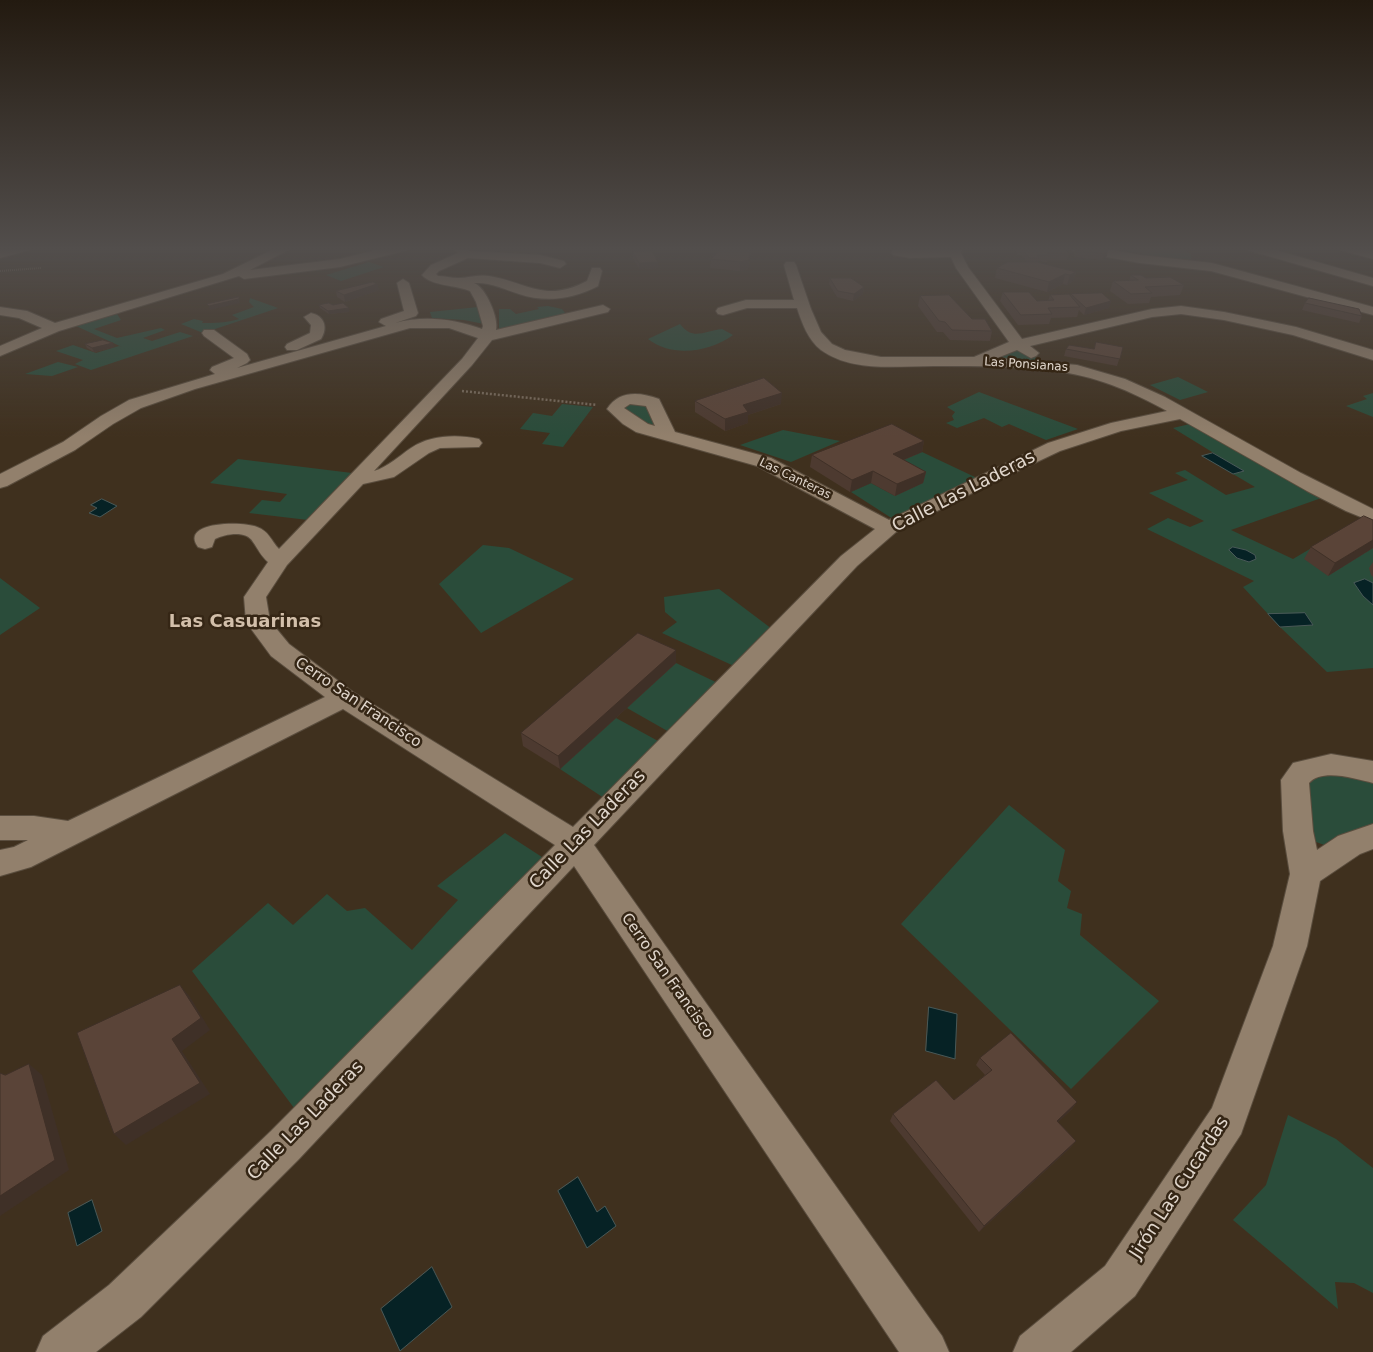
<!DOCTYPE html>
<html>
<head>
<meta charset="utf-8">
<style>
  body { margin:0 }
  canvas { display:block; background:#3f301e }
</style>
</head>
<body>
<canvas width="1373" height="1352"></canvas>
<script>
const g = document.querySelector('canvas').getContext('2d');
g.lineJoin = 'round';
function fill(path, color) {
  g.fillStyle = color;
  g.fill(path, 'evenodd');
}
function trace(path, color, width, dash) {
  g.strokeStyle = color;
  g.lineWidth = width;
  g.lineCap = dash ? 'butt' : 'round';
  g.setLineDash(dash || []);
  g.stroke(path);
}
function write(font, color, halo, rows, align = 'center') {
  g.font = font + ' "DejaVu Sans",sans-serif';
  g.lineWidth = 5;
  g.setLineDash([]);
  g.textBaseline = 'middle';
  g.strokeStyle = halo;
  g.fillStyle = color;
  for (const [text, x, y, turn = 0] of rows) {
    g.save();
    g.translate(x, y);
    g.rotate((+turn || 0) * Math.PI / 180);
    g.textAlign = isNaN(turn) ? turn : align;
    if (halo) g.strokeText(text, 0, 0);
    g.fillText(text, 0, 0);
    g.restore();
  }
}
const green = new Path2D(`
  M1129,247H1181L1191,254V259L1185,262L1151,260L1153,256L1126,251Z
  M369,262L384,267L341,281L326,275Z
  M250,298L278,308L203,333L181,324L194,319L203,321L202,323C215,323 227,323 239,319L232,315L254,307L249,302Z
  M548,306L562,309L566,314L499,331V309H510L516,314L539,309L537,307Z
  M478,307L484,324L464,320L432,318L430,312Z
  M117,314L121,320L94,329L117,338L161,328L165,330L143,338L152,341L180,332L193,336L91,370L75,364L83,360L56,351L73,345L96,353L119,346L122,347L76,326Z
  M680,324C693,341 704,331 722,329L733,335C710,352 672,358 648,339Z
  M1018,344L1038,359L1053,365L971,362Z
  M58,362L78,367L52,376L25,374Z
  M1178,377L1208,392L1180,400L1150,385Z
  M979,392L1078,429L1046,440L1009,424L1002,427L984,418L957,428L946,423L954,420L952,416L955,412L947,407Z
  M1373,393V417L1346,406L1367,399L1363,396Z
  M646,400L667,433L642,428L617,404Z
  M562,404L593,407L563,447L542,444L550,433L520,429L533,413L552,416Z
  M1194,423L1327,496L1231,530L1293,559L1364,517L1373,521V668L1327,672L1280,627L1313,625L1305,614H1268L1243,587L1254,581L1147,529L1168,518L1190,527L1204,521L1149,493L1188,480L1175,473L1185,470L1226,495L1255,487L1233,474L1243,471L1173,428Z
  M783,430L840,441L791,462L740,445Z
  M922,452L977,478L893,519L851,492L871,483L895,496L891,465Z
  M238,459L352,473L308,520L249,513L262,500L280,502L287,494L210,483Z
  M483,545L509,548L574,579L481,633L439,584Z
  M0,578L40,608L0,635Z
  M719,589L772,629L734,666L662,633L677,622L665,612L664,597Z
  M676,663L726,687L678,737L627,708Z
  M616,718L669,747L613,804L560,769Z
  M1303,771L1373,772V836L1340,851L1311,840Z
  M1009,805L1065,850L1058,881L1071,891L1067,908L1082,914L1080,935L1159,1001L1071,1089L901,924Z
  M505,833L545,859L297,1112L192,971L268,903L293,925L327,894L347,911L365,908L412,950L458,900L437,886Z
  M1288,1115L1336,1139L1373,1168V1293L1354,1283L1335,1282L1338,1309L1233,1220L1266,1185Z`);
const water = new Path2D(`
  M1213,453L1244,471L1233,474L1202,456Z
  M102,499L117,506L100,517L89,513L97,508L91,505Z
  M1233,547L1246,550L1255,555L1256,559L1249,562L1237,558L1229,550Z
  M1365,579L1373,583V605L1363,596L1354,583Z
  M1305,613L1313,625L1280,627L1268,614Z
  M929,1007L957,1014L955,1059L926,1051Z
  M578,1177L597,1212L605,1206L616,1226L587,1248L558,1191Z
  M92,1200L102,1231L77,1246L68,1213Z
  M432,1267L452,1307L400,1351L381,1309Z`);
const pathFar1 = new Path2D(`
  M0,271L41,268`);
const path = new Path2D(`
  M462,391L597,405`);
const minor = new Path2D(`
  M11,247H32L30,250L0,258V250Z
  M278,247H294L250,270L340,259L388,247H410L408,250L340,267L244,279L239,276L59,331L0,356V346L42,328L19,318L0,315V307L27,311L55,323L223,274Z
  M452,247H466L469,251L540,255L564,261L566,264L560,268L540,263L468,258L439,271L436,274L438,276C445,276 451,278 458,278C468,278 478,274 489,276C529,283 545,303 587,281L592,268H600L602,271L598,286C573,299 546,303 519,294C504,289 490,282 474,283C486,287 499,319 496,330L603,305L610,309L608,312L492,340L472,365L374,471C388,467 399,456 411,448C430,435 457,434 479,439L482,443L479,447L440,448L429,453L394,477L363,484L287,565L266,597L270,621L289,644L353,692L573,827L841,556L875,529L757,466L636,432L623,424L607,409C619,390 640,392 659,399L675,432L771,458L889,520L1048,443L1111,423L1167,411C1131,391 1094,375 1053,371C1016,366 978,366 940,366C902,365 854,374 821,350C808,340 802,323 797,308H747L723,315L718,314L716,311L718,308L746,300H794L784,265L786,262H794L796,265L811,309L821,332L832,344L845,350L881,357H974L1009,342L956,268L951,257L910,258L893,255L891,252L897,248L910,250H950L951,247H963L961,253L968,267L1022,339L1152,309L1181,306L1224,312L1296,327L1373,350V360L1293,335L1224,320L1181,314L1152,317L1030,346L1039,353L1036,356L1031,358L1017,350L997,358L1077,365L1125,379L1165,397L1301,473L1373,509V522L1346,511L1307,491L1180,419L1121,431L1060,451L978,490L896,532L857,566L594,845L942,1336L949,1352H899L574,866L299,1159L141,1317L96,1352H36L43,1336L109,1285L271,1131L555,845L343,709L31,867L0,876V850L14,847L28,840H0V816H34L68,821L325,697L271,656L246,622L244,597L268,562C261,556 258,549 253,542C246,530 226,534 215,539L212,547L205,549L198,547C179,521 244,521 257,527C269,531 271,541 279,549L462,359L478,338L449,328H410L195,389L141,408L113,424L75,450L7,486L0,488V474L63,442L101,416L129,400L215,374L210,370L212,367L234,358L204,336L202,333L204,330H214L247,354L250,360L247,363L237,368L386,326L379,322L381,319L404,311L397,283L403,279L409,283L418,313L416,316L395,323C425,315 454,319 482,329L483,326L476,302L470,291C456,285 431,286 422,275L431,265L458,253ZM630,404L646,406L655,426L648,424L624,408Z
  M1067,247H1095L1140,255L1212,263L1373,307V315L1211,271L1140,263L1073,251Z
  M1245,247H1265L1373,278V286L1247,250Z
  M1338,247H1359L1373,251V259L1340,250Z
  M311,313C325,316 328,328 321,339L297,350H287L285,347L287,344L310,333L311,325L304,317Z
  M1331,754L1373,761V783C1356,779 1322,768 1309,783L1313,831L1317,850L1338,836L1373,824V849L1360,854L1320,881L1307,946L1241,1134L1135,1296L1071,1352H1013L1020,1336L1105,1266L1212,1108L1273,946L1290,874L1283,831L1281,780L1293,763Z`);
const wall = new Path2D(`
  M1016,247H1064L1069,254L1067,260H1047V262L1038,261V262L1076,272L1073,281L1067,285L1063,284L1047,292L995,278L997,268L1027,262L1022,255H1018L1015,251Z
  M1076,247H1093L1107,256L1102,260L1074,257Z
  M633,252L658,262V268L639,269L633,258Z
  M751,254L748,269L740,271L710,268L711,259Z
  M1131,275L1146,278L1184,285L1180,295L1151,297L1149,303L1128,304L1110,291L1113,281H1129Z
  M830,278L864,287L863,294L853,301L837,297L829,284Z
  M377,284L379,290L345,302L337,297L336,291Z
  M1003,292L1037,301H1048L1050,295L1070,296L1071,294L1111,301L1109,308L1084,315L1079,310L1077,317L1051,318L1049,324L1018,325L1000,301Z
  M920,296L972,319L992,331L990,341L950,340L943,332H937L918,306Z
  M1305,303L1362,316L1359,323L1302,310Z
  M319,305H333L349,308V312L329,314L320,308Z
  M85,344L114,347L94,352L87,348Z
  M1123,347L1117,366L1064,356L1066,349H1094Z
  M695,401L781,404L748,415V423L725,431L695,412Z
  M924,441L922,452L904,460L926,472L923,483L895,496L871,483L850,492L810,467L812,455Z
  M1373,520V548L1328,576L1304,559L1311,547Z
  M1373,562V577L1371,575L1369,568Z
  M676,650V663L560,769L523,746L521,733Z
  M980,1058L1077,1102L1072,1109L1058,1122L1076,1141L1070,1148L979,1232L890,1121L893,1114L954,1100L985,1075L976,1065Z`);
const shadedWall = new Path2D(`
  M751,247V254L748,269L740,271V262Z
  M1108,250L1107,256L1102,260L1104,254Z
  M658,262V268L639,269V263Z
  M1076,272L1073,281L1067,285L1070,275Z
  M1065,274L1063,284L1047,292L1049,282Z
  M377,284L379,290L345,302L344,295Z
  M864,287L863,294L853,301L854,294Z
  M239,299L240,303L210,310L209,306Z
  M1111,301L1109,308L1084,315L1086,308Z
  M349,308V312L329,314L328,311Z
  M113,343L114,347L94,352L92,348Z
  M782,393L781,404L748,415V423L725,431V419L743,405Z
  M924,441L922,452L891,465L893,454Z
  M873,471L871,483L850,492L852,480Z
  M926,472L923,483L895,496L897,484Z
  M1373,540V548L1328,576L1335,563Z
  M676,650V663L560,769L558,756Z
  M180,985L190,997L210,1030L182,1051L210,1094L126,1145L114,1134L172,1039Z
  M29,1064L42,1075L69,1170L0,1216V1196Z
  M1077,1102L1072,1109L1052,1128L1057,1121Z
  M1076,1141L1070,1148L979,1232L984,1226Z`);
const building = new Path2D(`
  M724,247H751L749,260L740,262L711,259Z
  M1018,247H1064L1069,254L1047,253L1049,255H1037L1039,258H1029L1023,249H1019Z
  M1077,247H1093L1108,250L1104,254L1076,250Z
  M652,251L658,262L639,263L633,252Z
  M1008,262H1037L1076,272L1070,275L1065,274L1049,282L997,268Z
  M1131,275H1141L1146,278L1170,277L1184,285L1145,287L1152,293L1131,294L1113,281L1138,280Z
  M830,278H851L864,287L854,294L838,291Z
  M373,282L377,284L344,295L336,291Z
  M1003,292H1029L1037,301L1054,300L1050,295L1069,294L1080,307L1048,308L1052,314L1021,315Z
  M1102,293L1111,301L1086,308L1071,294Z
  M949,295L972,319H985L992,331L952,330L945,322L939,321L920,296Z
  M239,297V299L209,306L207,304Z
  M1309,298L1359,309L1362,316L1305,303Z
  M329,303L333,305L343,303L349,308L328,311L319,305Z
  M103,340L113,343L92,348L85,344Z
  M1096,342L1123,347L1120,359L1066,349L1069,345L1094,349Z
  M764,378L782,393L743,405L748,412L725,419L695,401Z
  M892,424L924,441L893,454L926,472L897,484L873,471L852,480L812,455Z
  M1364,516L1373,520V540L1335,563L1311,547Z
  M638,633L676,650L558,756L521,733Z
  M180,985L201,1018L172,1039L200,1083L114,1134L77,1033Z
  M1011,1033L1077,1102L1057,1121L1076,1141L984,1226L893,1114L936,1080L954,1100L992,1070L980,1058Z
  M29,1064L55,1160L0,1196V1073L5,1075Z`);
const farStreetnames = [
  ["Las Ponsianas",1026,365,4],
  ["Las Canteras",795,479,26]
];
const streetNames = [
  ["Cerro San Francisco",358,703,34],
  ["Cerro San Francisco",667,976,55]
];
const nearStreetnames = [
  ["Calle Las Laderas",964,492,-27],
  ["Calle Las Laderas",588,830,-46],
  ["Calle Las Laderas",306,1121,-46],
  ["Jirón Las Cucardas",1180,1188,-57]
];
const quarterNames = [
  ["Las Casuarinas",245,622]
];
fill(green, '#2a4c3a');
fill(water, '#062225');
trace(water, '#485857', 1);
trace(minor, '#5a4d3e', 2);
trace(pathFar1, '#796b5c', 2, [1, 1]);
trace(path, '#796b5c', 2.5, [2, 2]);
fill(minor, '#92806c');
fill(wall, '#4d3a30');
fill(shadedWall, '#3f3027');
fill(building, '#5a4438');
trace(building, '#3f3027', 1);
const sky = g.createLinearGradient(0, 0, 0, 437);
sky.addColorStop(0, '#231a10');
sky.addColorStop(0.57, '#524e4c');
sky.addColorStop(1, '#524e4c00');
g.fillStyle = sky;
g.fillRect(0, 0, 1373, 437);
write('12px', '#e1d7cd', '#352615', farStreetnames);
write('15px', '#e1d7cd', '#352615', streetNames);
write('18px', '#e1d7cd', '#352615', nearStreetnames);
write('bold 18px', '#d2bfaa', '#352615', quarterNames);
</script>
</body>
</html>
